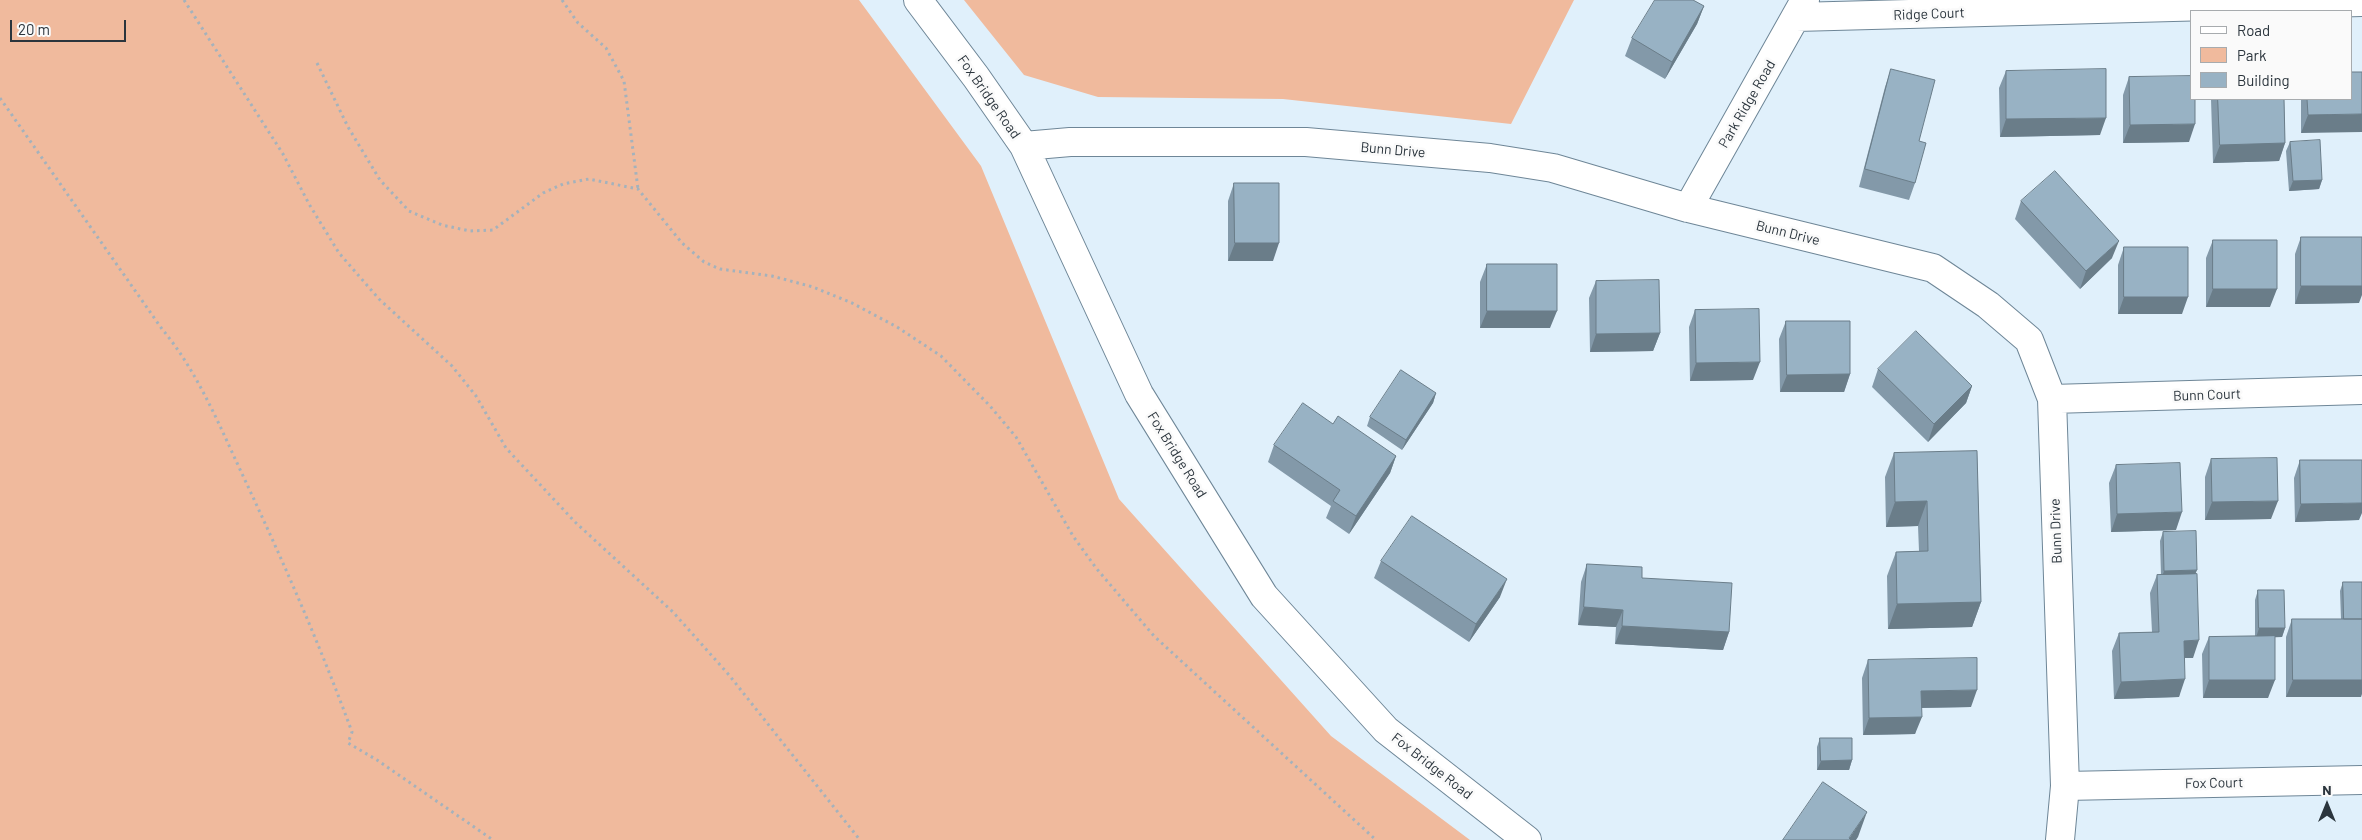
<!DOCTYPE html>
<html>
<head>
<meta charset="utf-8">
<style>
  body { margin:0 }
  #map { position:relative; width:2362px; height:840px; overflow:hidden; background:#e0f0fb; font-family:Barlow,sans-serif }
  canvas { display:block }
  .legend { position:absolute; left:2190px; top:10px; width:162px; height:90px; box-sizing:border-box; background:#fafafa; border:1px solid #a7abae; margin:0; padding:6px 9px; list-style:none; font-size:15px; color:#2b353d }
  .legend li { display:flex; align-items:center; gap:10px; height:25px }
  .legend b { width:25px; border:1px solid #a7abae }
  .north { position:absolute; left:2302px; top:780px; width:50px; height:50px; -webkit-text-stroke:4px #fafafa; paint-order:stroke; rotate:0deg; font-size:14px; font-weight:700; line-height:20px; text-align:center; color:#2b353d }
  .north::after { content:''; display:block; margin:auto; width:18px; height:22px; background:#2b353d; clip-path:polygon(50% 0,100% 100%,50% 72%,0 100%) }
  .scale { position:absolute; left:10px; top:20px; width:116px; height:22px; box-sizing:border-box; border:2px solid #2b353d; border-top:0; padding-left:6px; font-size:15px; line-height:18px; white-space:nowrap; color:#2b353d; -webkit-text-stroke:4px #fafafa; paint-order:stroke }
</style>
</head>
<body>
<div id="map">
<canvas width="2362" height="840"></canvas>
<ul class="legend">
<li><b style="height:6px;background:#fff"></b>Road</li>
<li><b style="height:14px;background:#f0ba9d"></b>Park</li>
<li><b style="height:14px;background:#98b2c4"></b>Building</li>
</ul>
<div class="north">N</div>
<div class="scale">20 m</div>
</div>
<script>
const g = document.querySelector('canvas').getContext('2d');
g.lineJoin = 'round';
function fill(path, color) {
  g.fillStyle = color;
  g.fill(path, 'evenodd');
}
function trace(path, color, width, dash) {
  g.strokeStyle = color;
  g.lineWidth = width;
  g.lineCap = dash ? 'butt' : 'round';
  g.setLineDash(dash || []);
  g.stroke(path);
}
function write(font, color, halo, rows, align = 'center') {
  g.font = font + ' Barlow,sans-serif';
  g.lineWidth = 5;
  g.setLineDash([]);
  g.textBaseline = 'middle';
  g.strokeStyle = halo;
  g.fillStyle = color;
  for (const [text, x, y, turn = 0] of rows) {
    g.save();
    g.translate(x, y);
    g.rotate((+turn || 0) * Math.PI / 180);
    g.textAlign = isNaN(turn) ? turn : align;
    if (halo) g.strokeText(text, 0, 0);
    g.fillText(text, 0, 0);
    g.restore();
  }
}
const green = new Path2D(`
  M0,0H859L981,166L1119,499L1331,736L1470,840H0Z
  M964,0H1574L1511,124L1283,99L1098,97L1024,75Z`);
const path = new Path2D(`
  M184,0L283,154L309,204L339,253L379,299L452,366L476,396L506,448L575,522L673,612L729,675L860,840
  M562,0L578,23L606,48L624,81L638,189
  M317,63L348,127L380,180L409,211L442,225L470,231L493,230L543,193L563,184L589,179L638,189L682,243L704,262L720,269L772,276L813,287L852,303L897,327L941,356L990,406L1016,437L1073,536L1096,568L1154,636L1376,840
  M0,98L162,329C198,372 220,427 244,478C283,561 320,645 352,732L348,743L377,760L493,840`);
const minor = new Path2D(`
  M918,0L976,77L1024,146L1139,394L1264,596L1386,730L1527,840
  M1796,17L2362,2
  M1024,146L1070,142H1306L1490,158L1553,168L1688,208L1933,268L1988,305L2029,340L2052,399L2065,786L2060,840
  M1688,208L1805,0
  M2052,399L2362,390
  M2065,786L2362,780`);
const wall = new Path2D(`
  M1704,6L1697,24L1665,79L1625,56L1632,38Z
  M1891,69L1919,141L1915,183L1909,200L1859,187L1885,87Z
  M2006,71L2100,135L2000,137L1999,88Z
  M2129,77L2189,142L2123,143V95Z
  M2211,99H2284L2285,143L2279,161L2213,163Z
  M2301,99H2351L2301,133Z
  M2290,142L2322,180L2319,189L2289,191L2286,151Z
  M1234,183L1273,261H1228V201Z
  M2021,201L2112,258L2080,289L2015,219Z
  M2301,237L2359,303L2295,304V254Z
  M2213,240L2270,307H2206V258Z
  M2124,247L2182,314H2118V265Z
  M1487,264L1550,328H1480V282Z
  M1596,281L1660,333L1653,351L1590,352L1589,298Z
  M1695,310L1753,380L1690,381L1689,327Z
  M1786,321L1850,374L1844,392H1780L1779,339Z
  M1878,369L1972,386L1966,403L1928,442L1872,387Z
  M1436,393L1433,403L1402,450L1367,426L1370,417Z
  M1333,424L1396,456L1390,473L1349,534L1326,518L1331,506L1268,462L1274,445Z
  M1977,451L1981,602L1972,627L1888,629L1887,576L1896,552L1919,551L1918,526L1886,527L1885,477L1894,453Z
  M2211,459L2271,519L2205,520V477Z
  M2300,460L2359,520L2295,522L2294,478Z
  M2116,465L2176,530L2111,532L2109,483Z
  M2163,532L2196,574L2193,658H2185L2179,697L2114,699L2112,651L2119,633L2152,632L2150,593L2157,575H2161L2160,541Z
  M1381,561L1500,597L1469,642L1374,578Z
  M1587,564L1642,578L1729,632L1723,650L1615,644L1616,627L1578,625L1581,582Z
  M2343,582L2361,697H2286V637L2292,619H2341L2340,591Z
  M2258,590L2285,628L2282,637H2275L2268,698H2203L2202,654L2209,637L2255,636V600Z
  M1868,660L1971,707L1921,708L1915,734L1863,735L1862,678Z
  M1820,738L1852,760L1849,770H1817V747Z`);
const shadedWall = new Path2D(`
  M1704,6L1697,24L1665,79L1672,62Z
  M2362,114V132L2301,133L2308,115Z
  M2106,118L2100,135L2000,137L2006,119Z
  M2195,124L2189,142L2123,143L2130,125Z
  M2285,143L2279,161L2213,163L2220,145Z
  M2322,180L2319,189L2289,191L2293,181Z
  M2119,241L2112,258L2080,289L2086,271Z
  M1235,243H1279L1273,261H1228Z
  M2301,286H2362V295L2359,303L2295,304Z
  M2213,289H2277L2270,307H2206Z
  M2124,297H2188L2182,314H2118Z
  M1487,311H1557L1550,328H1480Z
  M1660,333L1653,351L1590,352L1596,334Z
  M1760,362L1753,380L1690,381L1696,363Z
  M1850,374L1844,392H1780L1787,375Z
  M1972,386L1966,403L1928,442L1934,424Z
  M1436,393L1433,403L1402,450L1406,440Z
  M1396,456L1390,473L1349,534L1356,516Z
  M1927,501L1918,526L1886,527L1895,502Z
  M2278,501L2271,519L2205,520L2212,502Z
  M2362,503V513L2359,520L2295,522L2301,504Z
  M2182,512L2176,530L2111,532L2117,514Z
  M2197,570L2193,580H2161L2164,571Z
  M1507,579L1500,597L1469,642L1476,624Z
  M1981,602L1972,627L1888,629L1897,604Z
  M1584,607L1623,610L1616,627L1578,625Z
  M1622,626L1729,632L1723,650L1615,644Z
  M2259,628H2285L2282,637L2256,638Z
  M2199,640L2193,658H2177L2184,641Z
  M2185,679L2179,697L2114,699L2121,682Z
  M2209,680H2275L2268,698H2203Z
  M2293,680H2362V694L2361,697H2286Z
  M1977,690L1971,707L1915,708L1921,691Z
  M1922,717L1915,734L1863,735L1869,718Z
  M1852,760L1849,770H1817L1821,761Z
  M1867,812L1858,837L1856,840H1848Z`);
const building = new Path2D(`
  M1655,0H1693L1704,6L1672,62L1632,38Z
  M1891,69L1935,80L1919,141L1926,143L1915,183L1865,169Z
  M2106,69V118L2006,119V71Z
  M2351,72H2362V114L2308,115L2307,99H2351Z
  M2191,76V99H2195V124L2130,125L2129,77Z
  M2218,99H2284L2285,143L2220,145Z
  M2320,140L2322,180L2293,181L2290,142Z
  M2055,171L2119,241L2086,271L2021,201Z
  M1234,183H1279V243H1235Z
  M2301,237H2362V286H2301Z
  M2213,240H2277V289H2213Z
  M2124,247H2188V297H2124Z
  M1487,264H1557V311H1487Z
  M1659,280L1660,333L1596,334V281Z
  M1759,309L1760,362L1696,363L1695,310Z
  M1786,321H1850V374L1787,375Z
  M1916,331L1972,386L1934,424L1878,369Z
  M1401,370L1436,393L1406,440L1370,417Z
  M1303,403L1333,424L1338,416L1396,456L1356,516L1333,501L1340,490L1274,445Z
  M1977,451L1981,602L1897,604L1896,552L1928,551L1927,501L1895,502L1894,453Z
  M2277,458L2278,501L2212,502L2211,459Z
  M2300,460H2362V503L2301,504Z
  M2180,463L2182,512L2117,514L2116,465Z
  M1412,516L1507,579L1476,624L1381,561Z
  M2196,531L2197,570L2164,571L2163,532Z
  M1587,564L1642,567V578L1732,583L1729,632L1622,626L1623,610L1584,607Z
  M2197,574L2199,640L2184,641L2185,679L2121,682L2119,633L2159,632L2157,575Z
  M2343,582H2362V619H2344Z
  M2258,590H2284L2285,628H2259Z
  M2292,619H2362V680H2293Z
  M2275,636V680H2209V637Z
  M1977,658V690L1921,691L1922,717L1869,718L1868,660Z
  M1820,738H1852V760L1821,761Z
  M1823,782L1867,812L1849,838L1851,840H1783Z`);
const streetNames = [
  ["Ridge Court",1929,14,-2],
  ["Fox Bridge Road",989,97,55],
  ["Park Ridge Road",1747,104,-60],
  ["Bunn Drive",1393,150,5],
  ["Bunn Drive",1788,233,14],
  ["Bunn Court",2207,395,-2],
  ["Fox Bridge Road",1177,455,58],
  ["Bunn Drive",2056,531,-92],
  ["Fox Bridge Road",1432,766,38],
  ["Fox Court",2214,783,-1]
];
fill(green, '#f0ba9d');
trace(minor, '#6e8697', 30);
trace(path, '#a4b2bc', 3, [2.5, 4]);
trace(minor, '#fff', 28);
fill(wall, '#8399a9');
fill(shadedWall, '#6a7d89');
fill(building, '#98b2c4');
trace(building, '#6a7d89', 1);
write('14px', '#2b353d', '#fafafa', streetNames);
</script>
</body>
</html>
